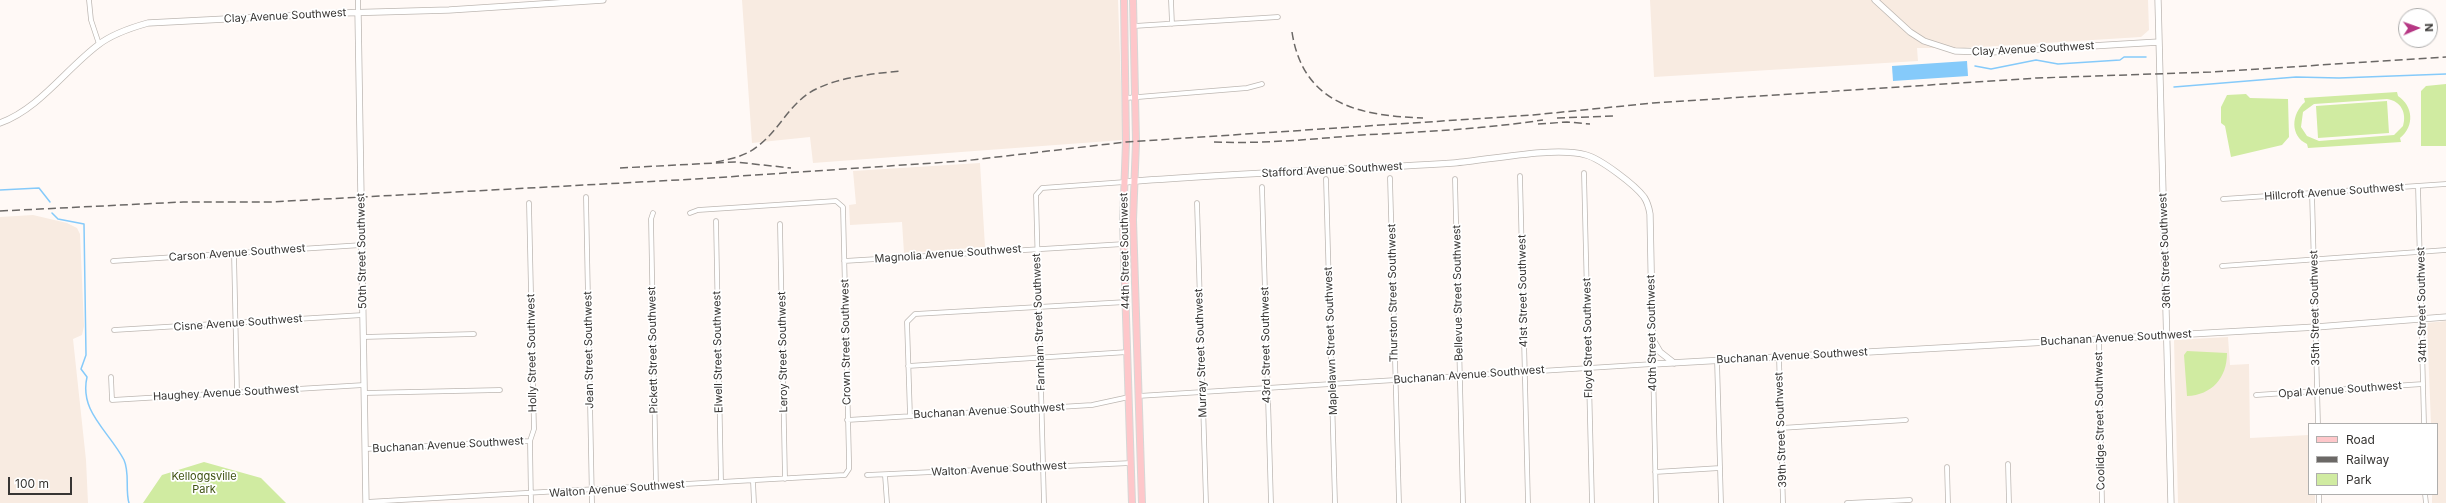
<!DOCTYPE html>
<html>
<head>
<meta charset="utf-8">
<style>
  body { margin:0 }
  #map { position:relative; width:2446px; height:503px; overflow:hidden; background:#fff9f6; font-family:Inter,sans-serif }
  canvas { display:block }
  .legend { position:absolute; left:2308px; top:423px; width:130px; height:72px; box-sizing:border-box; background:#fff; border:1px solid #afaead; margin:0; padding:5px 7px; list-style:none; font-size:12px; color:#373533 }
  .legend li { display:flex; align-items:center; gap:8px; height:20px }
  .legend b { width:20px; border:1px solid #afaead }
  .north { position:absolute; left:2398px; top:8px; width:40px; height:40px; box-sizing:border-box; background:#fff; border:1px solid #afaead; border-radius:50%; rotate:88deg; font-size:11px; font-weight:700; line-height:16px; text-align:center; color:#373533 }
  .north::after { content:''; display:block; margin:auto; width:14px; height:18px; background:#b63784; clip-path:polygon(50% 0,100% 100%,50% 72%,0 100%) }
  .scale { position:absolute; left:8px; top:477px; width:64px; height:18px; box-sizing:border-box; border:2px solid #373533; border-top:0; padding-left:5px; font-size:12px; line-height:14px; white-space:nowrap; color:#373533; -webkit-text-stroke:3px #fff; paint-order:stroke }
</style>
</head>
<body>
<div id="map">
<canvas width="2446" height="503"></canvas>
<ul class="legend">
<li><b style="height:5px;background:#fec7ca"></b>Road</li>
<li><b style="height:5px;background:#6b6866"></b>Railway</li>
<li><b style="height:11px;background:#d0eba1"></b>Park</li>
</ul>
<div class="north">N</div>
<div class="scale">100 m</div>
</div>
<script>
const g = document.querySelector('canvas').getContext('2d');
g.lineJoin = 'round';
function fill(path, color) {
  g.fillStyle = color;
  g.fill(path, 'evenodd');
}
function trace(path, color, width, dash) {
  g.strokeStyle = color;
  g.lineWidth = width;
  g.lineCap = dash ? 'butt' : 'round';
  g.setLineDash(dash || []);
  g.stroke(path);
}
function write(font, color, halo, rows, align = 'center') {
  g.font = font + ' Inter,sans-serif';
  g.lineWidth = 3.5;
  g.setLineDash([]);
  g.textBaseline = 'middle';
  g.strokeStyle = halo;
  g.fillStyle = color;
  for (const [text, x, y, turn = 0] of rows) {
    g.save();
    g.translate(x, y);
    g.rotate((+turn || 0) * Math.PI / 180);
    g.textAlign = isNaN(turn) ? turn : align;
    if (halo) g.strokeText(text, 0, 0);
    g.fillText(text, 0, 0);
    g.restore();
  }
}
const built = new Path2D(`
  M742,0H1118L1123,140L813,163L810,137L752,143Z
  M1650,0H2148L2149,30L2141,37L1964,48H1917L1918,61L1654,77Z
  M980,163L985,247L904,253L902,222L850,225L849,205L856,204L853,171Z
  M33,215L67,223L77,228L80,234L84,326L82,335L73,339L86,460L88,503H0V217Z
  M2446,321V503H2432V494H2437V424H2431L2427,323Z
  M2228,337L2230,365L2249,364L2250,438L2309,435V494H2315V503H2178L2174,340Z`);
const green = new Path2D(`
  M2446,84V146H2421V91L2426,86Z
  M2397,92L2398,96C2413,106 2415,126 2400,138L2401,142L2308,148L2307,144C2290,136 2291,114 2305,102L2304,98ZM2387,99C2401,101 2407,113 2403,126L2394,135L2319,141L2307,136L2301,127L2303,112L2314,104Z
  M2246,94L2250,98L2288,99L2289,137L2282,145L2231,157L2225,126L2221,123V107L2227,95Z
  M2387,101L2389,133L2318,138L2316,106Z
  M2187,351L2227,353C2227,378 2212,395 2187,396L2184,355Z
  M204,462L261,478L286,503H143L162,475Z`);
const water = new Path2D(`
  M1967,61L1968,76L1893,81L1892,66Z`);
const stream = new Path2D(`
  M1975,66L1991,69L2036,60L2058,64L2120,60L2124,57H2146
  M2174,87L2296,77L2339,78L2446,74
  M0,190L39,188L50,202
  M52,213L58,219L84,224L86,355L81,369L87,377C79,412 109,431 124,460C130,473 125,490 129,503`);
const street = new Path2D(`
  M89,0L91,20L99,44
  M358,0V12
  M1171,0L1172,24
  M1134,26L1278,17
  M1126,98L1247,88L1262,84
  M1584,173L1592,503
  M1520,176L1528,503
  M1390,178L1399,503
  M1326,179L1335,503
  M1455,179L1463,503
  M2418,186L2424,424
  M1262,187L1271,503
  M2312,193L2318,424
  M586,197L592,503
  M2223,199L2446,184
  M529,203L534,429L530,441L531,503
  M1197,203L1206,503
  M653,213L651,219L656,487
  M716,221L721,482
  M780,224L785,479
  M234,253L237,393
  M113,261L362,245
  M844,261L1124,244
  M2222,266L2446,250
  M114,330L363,315
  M363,337L474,334
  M2099,340L2102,503
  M1779,357L1783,503
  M1717,360L1721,503
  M908,366L1128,352
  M111,377L112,400L364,385
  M364,393L500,390
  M2256,395L2423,384
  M1138,396L1653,364L1656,503
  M910,416L907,322L915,314L1126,302
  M847,420L1092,405L1129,397
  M1781,428L1906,420
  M365,449L530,441
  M2008,464L2009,503
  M1947,467L1948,503
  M1655,472L1720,468
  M867,475L1131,463
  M885,475L887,503
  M753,481L754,503
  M2319,494V503
  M2425,494L2426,503
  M366,502L845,475L849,469V460L843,207L836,201L698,210L690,213
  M1044,503L1036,195L1042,188L1125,182
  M1847,503L1910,500`);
const secondary = new Path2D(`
  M1875,0L1910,32L1924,41L1955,51L1991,52L2159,42
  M2158,0L2171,503
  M358,12L366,503
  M0,123C39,109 65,70 98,45C112,34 130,28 148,23L342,13L449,10L603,0
  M1125,182C1234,173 1344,170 1454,163C1489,160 1555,146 1586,155C1601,159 1635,185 1644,197C1648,203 1649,208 1650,214L1653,364L2316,327L2446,317
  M1653,340L1660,352L1674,363`);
const primary = new Path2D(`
  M1124,0L1126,142L1123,223L1132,503
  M1133,0L1136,142L1133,220L1142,503`);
const rail = new Path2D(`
  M1292,32C1303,105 1361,116 1423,118
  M1557,118L1615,116
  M1538,124L1567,122L1590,124
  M1214,142C1264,144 1313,139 1362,135C1423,132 1483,129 1543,120
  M716,162C731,159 746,156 758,146C778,131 788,107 809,93C835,77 871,74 901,71
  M620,168L735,162L791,168
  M0,211L183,202H270L696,179L963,161L1126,142L1533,115L1653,103L2037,78L2211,72L2446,57`);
const streetNames = [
  ["Clay Avenue Southwest",285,16,-3],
  ["Clay Avenue Southwest",2033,49,-3],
  ["Stafford Avenue Southwest",1332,170,-3],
  ["Hillcroft Avenue Southwest",2334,192,-4],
  ["50th Street Southwest",362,251,-91],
  ["44th Street Southwest",1125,251,-91],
  ["36th Street Southwest",2165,251,-92],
  ["Carson Avenue Southwest",237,253,-4],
  ["Magnolia Avenue Southwest",948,254,-4],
  ["41st Street Southwest",1523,291,-91],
  ["Thurston Street Southwest",1393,293,-91],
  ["Bellevue Street Southwest",1458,293,-91],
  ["34th Street Southwest",2422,305,-91],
  ["35th Street Southwest",2315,308,-91],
  ["Farnham Street Southwest",1039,322,-92],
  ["Cisne Avenue Southwest",238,323,-4],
  ["40th Street Southwest",1652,333,-91],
  ["Floyd Street Southwest",1588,338,-91],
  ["Buchanan Avenue Southwest",2116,338,-3],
  ["Maplelawn Street Southwest",1331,341,-92],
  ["Crown Street Southwest",846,342,-91],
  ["43rd Street Southwest",1266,345,-91],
  ["Jean Street Southwest",589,350,-91],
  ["Pickett Street Southwest",653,350,-91],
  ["Elwell Street Southwest",718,352,-91],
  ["Leroy Street Southwest",783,352,-91],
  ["Holly Street Southwest",532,353,-91],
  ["Murray Street Southwest",1201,353,-92],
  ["Buchanan Avenue Southwest",1792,356,-3],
  ["Buchanan Avenue Southwest",1469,375,-4],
  ["Opal Avenue Southwest",2340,390,-4],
  ["Haughey Avenue Southwest",226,393,-3],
  ["Buchanan Avenue Southwest",989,411,-3],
  ["Coolidge Street Southwest",2100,421,-91],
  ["39th Street Southwest",1781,430,-92],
  ["Buchanan Avenue Southwest",448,445,-3],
  ["Walton Avenue Southwest",999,469,-3],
  ["Walton Avenue Southwest",617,489,-4]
];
const parkNames = [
  ["Kelloggsville",204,477],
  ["Park",204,490]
];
fill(built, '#f8ebe1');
fill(green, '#d0eba1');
fill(water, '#85cafa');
trace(stream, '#85cafa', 1.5);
trace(street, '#bdb7b2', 5.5);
trace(secondary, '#bdb7b2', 7);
trace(primary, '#d7d7d6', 8);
trace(street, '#fff', 4);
trace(secondary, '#fff', 5.5);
trace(primary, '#fec7ca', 6);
trace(rail, '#6b6866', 1.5, [8, 4]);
write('11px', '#373533', '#fff', streetNames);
write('11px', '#405313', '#fff', parkNames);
</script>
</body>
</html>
